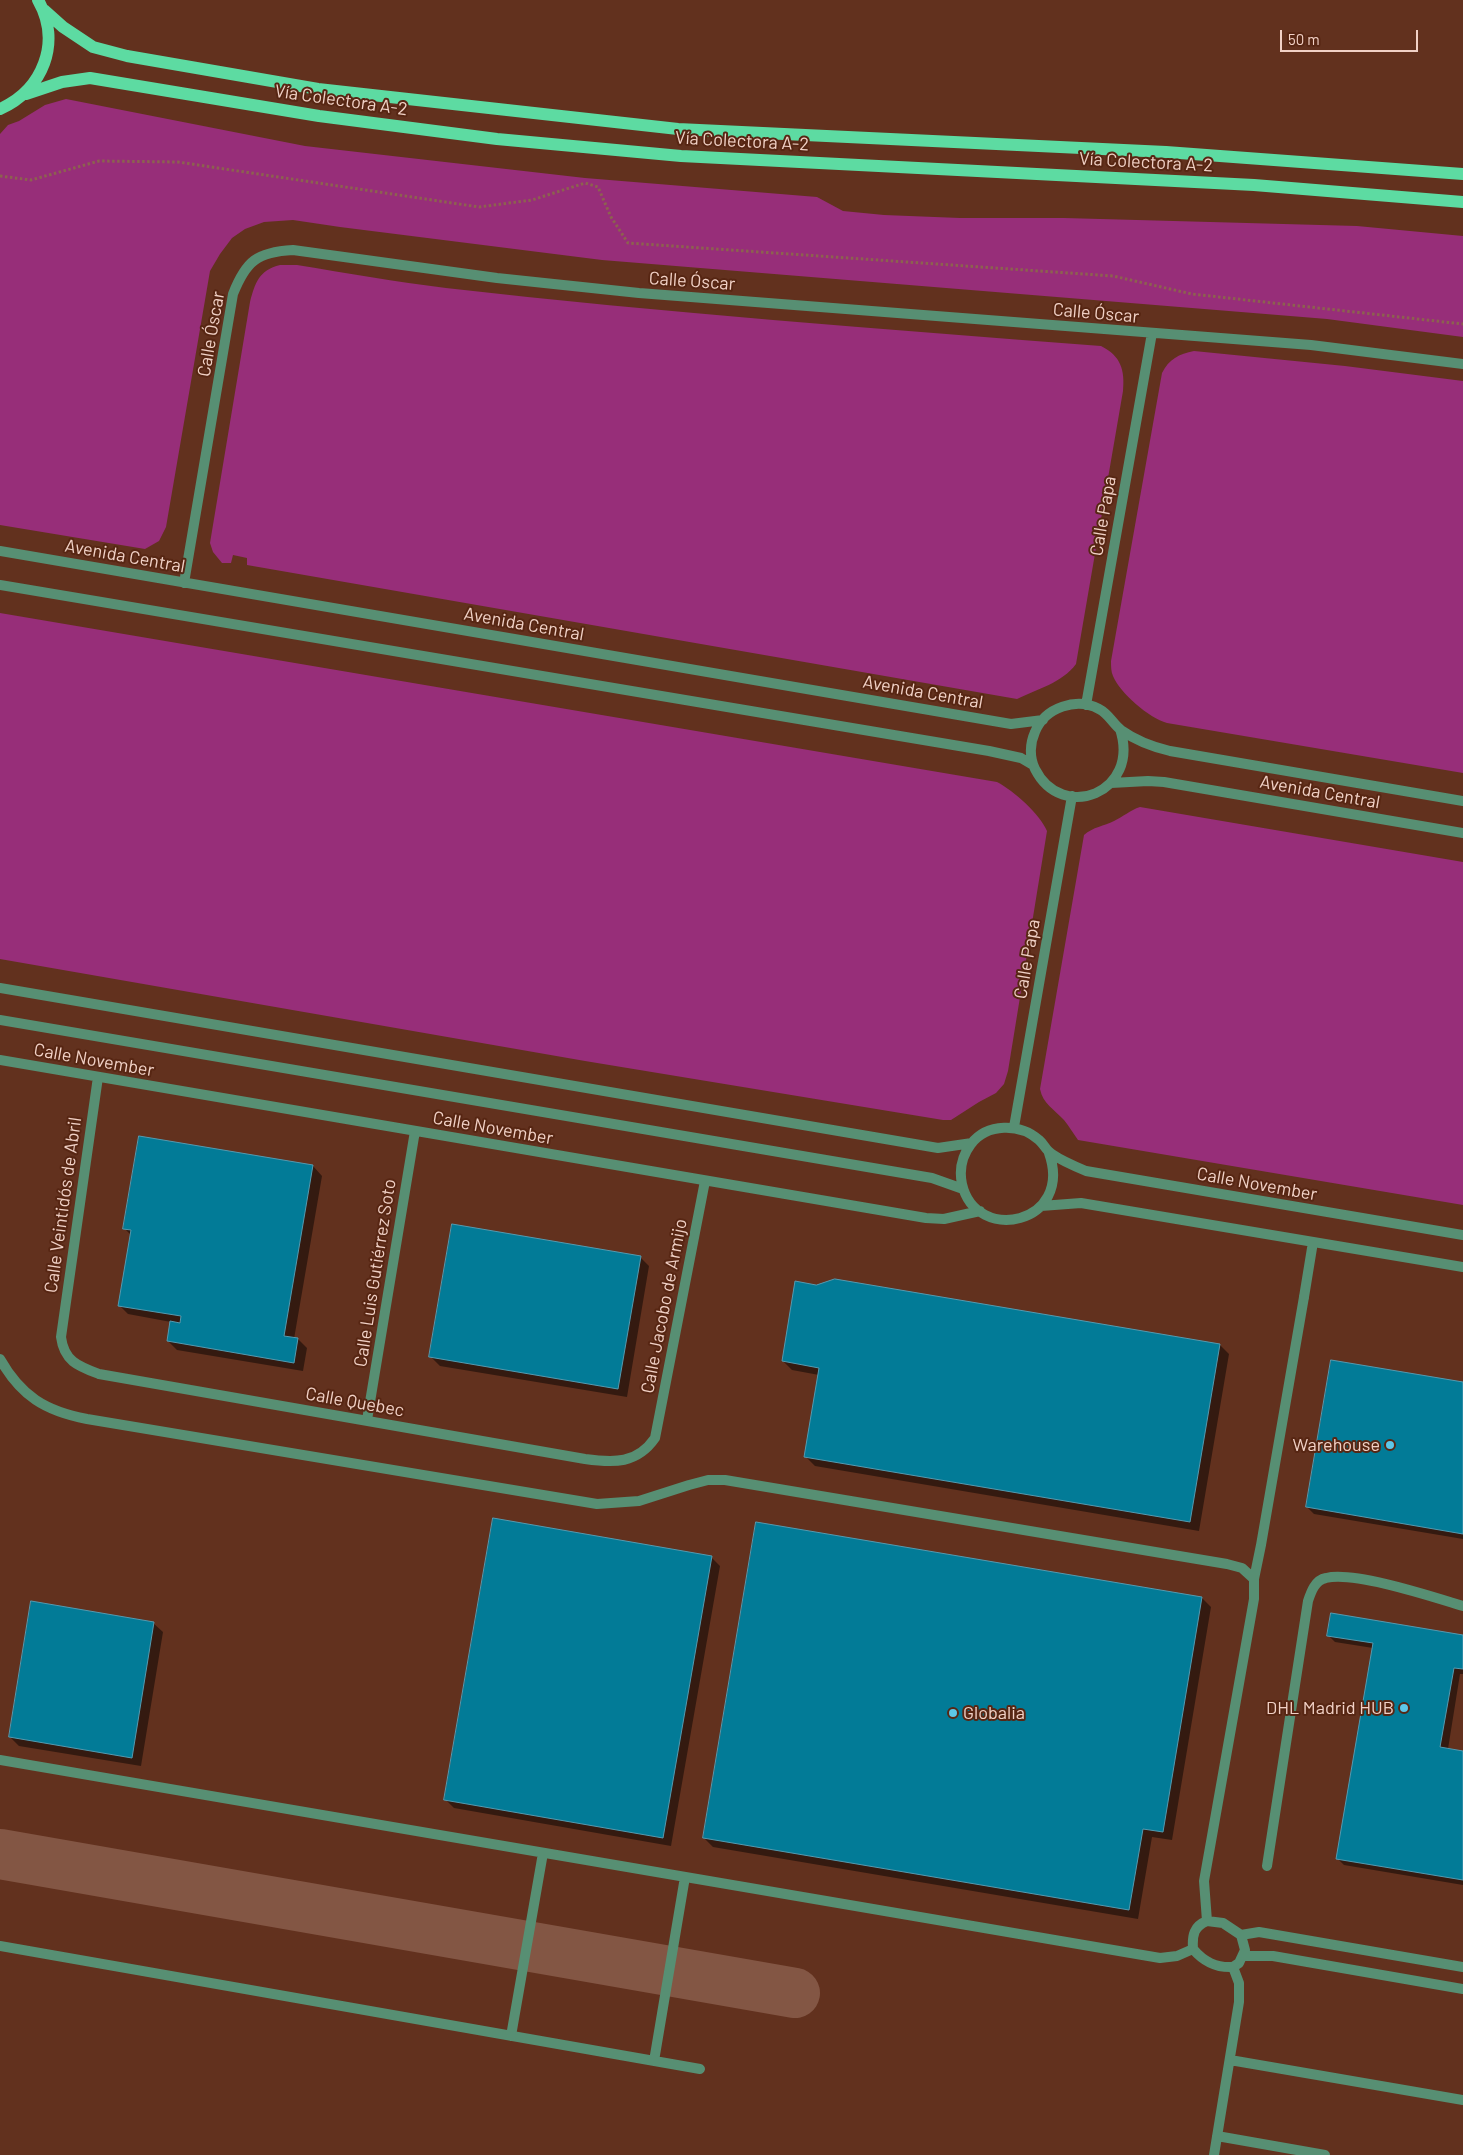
<!DOCTYPE html>
<html>
<head>
<meta charset="utf-8">
<style>
  body { margin:0 }
  #map { position:relative; width:1463px; height:2155px; overflow:hidden; background:#62311e; font-family:Barlow,sans-serif }
  canvas { display:block }
  .scale { position:absolute; left:1280px; top:30px; width:138px; height:22px; box-sizing:border-box; border:2px solid #f1d1c6; border-top:0; padding-left:6px; font-size:15px; line-height:18px; white-space:nowrap; color:#f1d1c6; -webkit-text-stroke:4px #572613; paint-order:stroke }
</style>
</head>
<body>
<div id="map">
<canvas width="1463" height="2155"></canvas>
<div class="scale">50 m</div>
</div>
<script>
const g = document.querySelector('canvas').getContext('2d');
g.lineJoin = 'round';
function fill(path, color) {
  g.fillStyle = color;
  g.fill(path, 'evenodd');
}
function trace(path, color, width, dash) {
  g.strokeStyle = color;
  g.lineWidth = width;
  g.lineCap = dash ? 'butt' : 'round';
  g.setLineDash(dash || []);
  g.stroke(path);
}
function write(font, color, halo, rows, align = 'center') {
  g.font = font + ' Barlow,sans-serif';
  g.lineWidth = 4;
  g.setLineDash([]);
  g.textBaseline = 'middle';
  g.strokeStyle = halo;
  g.fillStyle = color;
  for (const [text, x, y, turn = 0] of rows) {
    g.save();
    g.translate(x, y);
    g.rotate((+turn || 0) * Math.PI / 180);
    g.textAlign = isNaN(turn) ? turn : align;
    if (halo) g.strokeText(text, 0, 0);
    g.fillText(text, 0, 0);
    g.restore();
  }
}
const green = new Path2D(`
  M66,99L305,146L585,178L817,197L843,211L884,215L960,218H1064L1357,226L1463,236V337L1327,319L602,260L340,227L293,220L264,222L245,229L232,238L220,254L210,271L166,527L159,541L145,549L0,525V134L8,125L19,121L45,105Z
  M280,265H297C347,273 396,282 446,288C664,313 882,329 1101,346C1121,356 1125,370 1123,391L1076,664C1062,683 1037,689 1017,699L247,565V558L233,555L231,563H222L213,552L210,543L250,302C255,283 259,270 280,265Z
  M1194,351L1345,366L1463,381V773L1167,723C1149,718 1120,693 1113,676C1111,672 1111,666 1111,661L1162,373C1169,359 1179,354 1194,351Z
  M0,613L997,782C1014,791 1040,814 1047,831L1008,1071L1004,1084L996,1093L979,1102L951,1120H943L585,1061L0,959Z
  M1140,807L1463,862V1205L1078,1140C1073,1133 1069,1126 1064,1120C1054,1109 1043,1104 1040,1089L1084,835C1093,827 1104,826 1114,821C1123,817 1130,810 1140,807Z`);
const shadow = new Path2D(`
  M313,1166L322,1176L294,1339H298L307,1348L303,1371L177,1350L168,1341L171,1322L128,1314L119,1305L131,1235L125,1229Z
  M640,1257L649,1266L627,1397L440,1366L430,1356Z
  M1220,1345L1229,1354L1199,1531L815,1466L806,1457L819,1375L792,1370L783,1361Z
  M1463,1383V1539L1314,1514L1307,1507Z
  M757,1524L1202,1598L1211,1607L1172,1840L1152,1837L1138,1919L713,1847L704,1838Z
  M711,1557L720,1566L671,1846L454,1808L445,1799Z
  M153,1623L163,1632L141,1766L19,1746L10,1737Z
  M1328,1635L1463,1637V1674H1460L1448,1749L1463,1752V1885L1344,1865L1337,1858L1373,1648L1335,1642Z`);
const taxiway = new Path2D(`
  M0,1854L795,1993`);
const building = new Path2D(`
  M139,1136L313,1165L284,1336L298,1338L294,1363L167,1341L170,1321L180,1323L181,1316L118,1306L131,1230L123,1229Z
  M452,1224L641,1256L618,1389L429,1357Z
  M835,1279L1220,1344L1190,1522L804,1457L819,1368L782,1361L795,1281L816,1285Z
  M1331,1360L1463,1382V1534L1306,1507Z
  M493,1518L712,1556L663,1838L444,1800Z
  M756,1522L1202,1597L1163,1832L1143,1829L1129,1910L703,1838Z
  M31,1601L154,1622L132,1758L9,1737Z
  M1331,1613L1463,1635V1669L1454,1668L1440,1747L1463,1751V1880L1336,1859L1373,1643L1327,1636Z`);
const path = new Path2D(`
  M0,176L31,180L99,161L178,162L479,207L532,200L585,183L598,187L611,217L628,243L1113,276L1192,294L1463,324`);
const service = new Path2D(`
  M0,1359C21,1396 45,1411 87,1419L597,1504L639,1501L689,1485L708,1480H725L1227,1564L1242,1568L1254,1579
  M0,1760L1160,1958L1177,1956L1193,1949
  M1267,1866L1308,1601C1311,1592 1315,1580 1326,1578C1355,1571 1433,1597 1463,1606
  M1207,1921L1204,1881L1254,1599V1579L1261,1545L1304,1297
  M1207,1921L1223,1923L1241,1935L1245,1950L1239,1963L1233,1967C1216,1968 1204,1962 1193,1949C1192,1935 1194,1926 1207,1921Z
  M1241,1935L1259,1932L1463,1967
  M0,1946L700,2069
  M1243,1956H1273L1463,1989
  M511,2036L543,1853
  M1230,2060L1463,2100
  M654,2061L685,1877
  M1217,2136L1325,2155
  M1214,2155L1239,2002V1983L1233,1967`);
const minor = new Path2D(`
  M0,551L1011,724L1043,720
  M184,583L233,294C246,261 257,252 293,250L497,278L639,293L1311,345L1463,364
  M0,585L989,751L1021,758L1033,765
  M1086,705L1152,333
  M1120,729C1141,793 1062,823 1035,769C1029,757 1030,743 1035,732C1045,707 1077,697 1099,709C1109,714 1113,724 1121,730C1135,740 1153,747 1170,751L1463,801
  M1111,783L1148,781L1164,782L1463,833
  M0,988L938,1148L972,1143
  M0,1020L932,1178L963,1189
  M0,1060L926,1218L944,1219L980,1211
  M98,1077L61,1337C64,1361 78,1366 99,1374L585,1459C614,1463 637,1464 655,1438L705,1181
  M1014,1127L1072,796
  M1049,1153C1074,1224 976,1245 962,1184C959,1170 962,1156 971,1144C987,1123 1020,1123 1039,1140C1044,1144 1046,1151 1052,1154C1062,1161 1074,1166 1086,1171L1463,1235
  M1041,1206L1081,1203L1463,1267
  M1304,1297L1313,1242
  M367,1420L415,1131`);
const primary = new Path2D(`
  M44,10L63,27L93,47L127,56L318,89L678,129L1166,152L1463,174
  M26,94L62,82L90,78L319,116L497,139L681,156L1254,185L1463,202
  M0,109C43,90 62,42 38,0`);
const markers = [
  [1390,1445,5,"#5dc7e8"],
  [1404,1708,5,"#5dc7e8"],
  [953,1713,5,"#5dc7e8"]
];
const streetNames = [
  ["Vía Colectora A-2",341,100,8],
  ["Vía Colectora A-2",742,141,3],
  ["Vía Colectora A-2",1146,162,3],
  ["Calle Óscar",692,281,4],
  ["Calle Óscar",1096,313,5],
  ["Calle Óscar",211,334,-80],
  ["Calle Papa",1103,516,-80],
  ["Avenida Central",125,556,10],
  ["Avenida Central",524,624,10],
  ["Avenida Central",923,692,10],
  ["Avenida Central",1320,792,10],
  ["Calle Papa",1027,959,-80],
  ["Calle November",94,1060,10],
  ["Calle November",493,1128,10],
  ["Calle November",1257,1184,10],
  ["Calle Veintidós de Abril",63,1205,-82],
  ["Calle Luis Gutiérrez Soto",375,1273,-81],
  ["Calle Jacobo de Armijo",664,1306,-79],
  ["Calle Quebec",355,1402,10]
];
const poiNames = [
  ["Warehouse",1380,1445],
  ["DHL Madrid HUB",1394,1708],
  ["Globalia",963,1713,"left"]
];
fill(green, '#972e79');
fill(shadow, '#0007');
trace(taxiway, '#835644', 50);
fill(building, '#027b97');
trace(building, '#549ab0', 1);
trace(path, '#8d6150', 3, [2.5, 2.5]);
trace(service, '#578f73', 10);
trace(minor, '#578f73', 10);
trace(primary, '#5ddba2', 12);
for (const [x, y, r, color] of markers) {
  const dot = new Path2D();
  dot.arc(x, y, r, 0, 2 * Math.PI);
  g.fillStyle = color;
  g.fill(dot);
  trace(dot, '#572613', 2);
}
write('18px', '#f1d1c6', '#572613', streetNames);
write('18px', '#f1d1c6', '#572613', poiNames, 'right');
</script>
</body>
</html>
